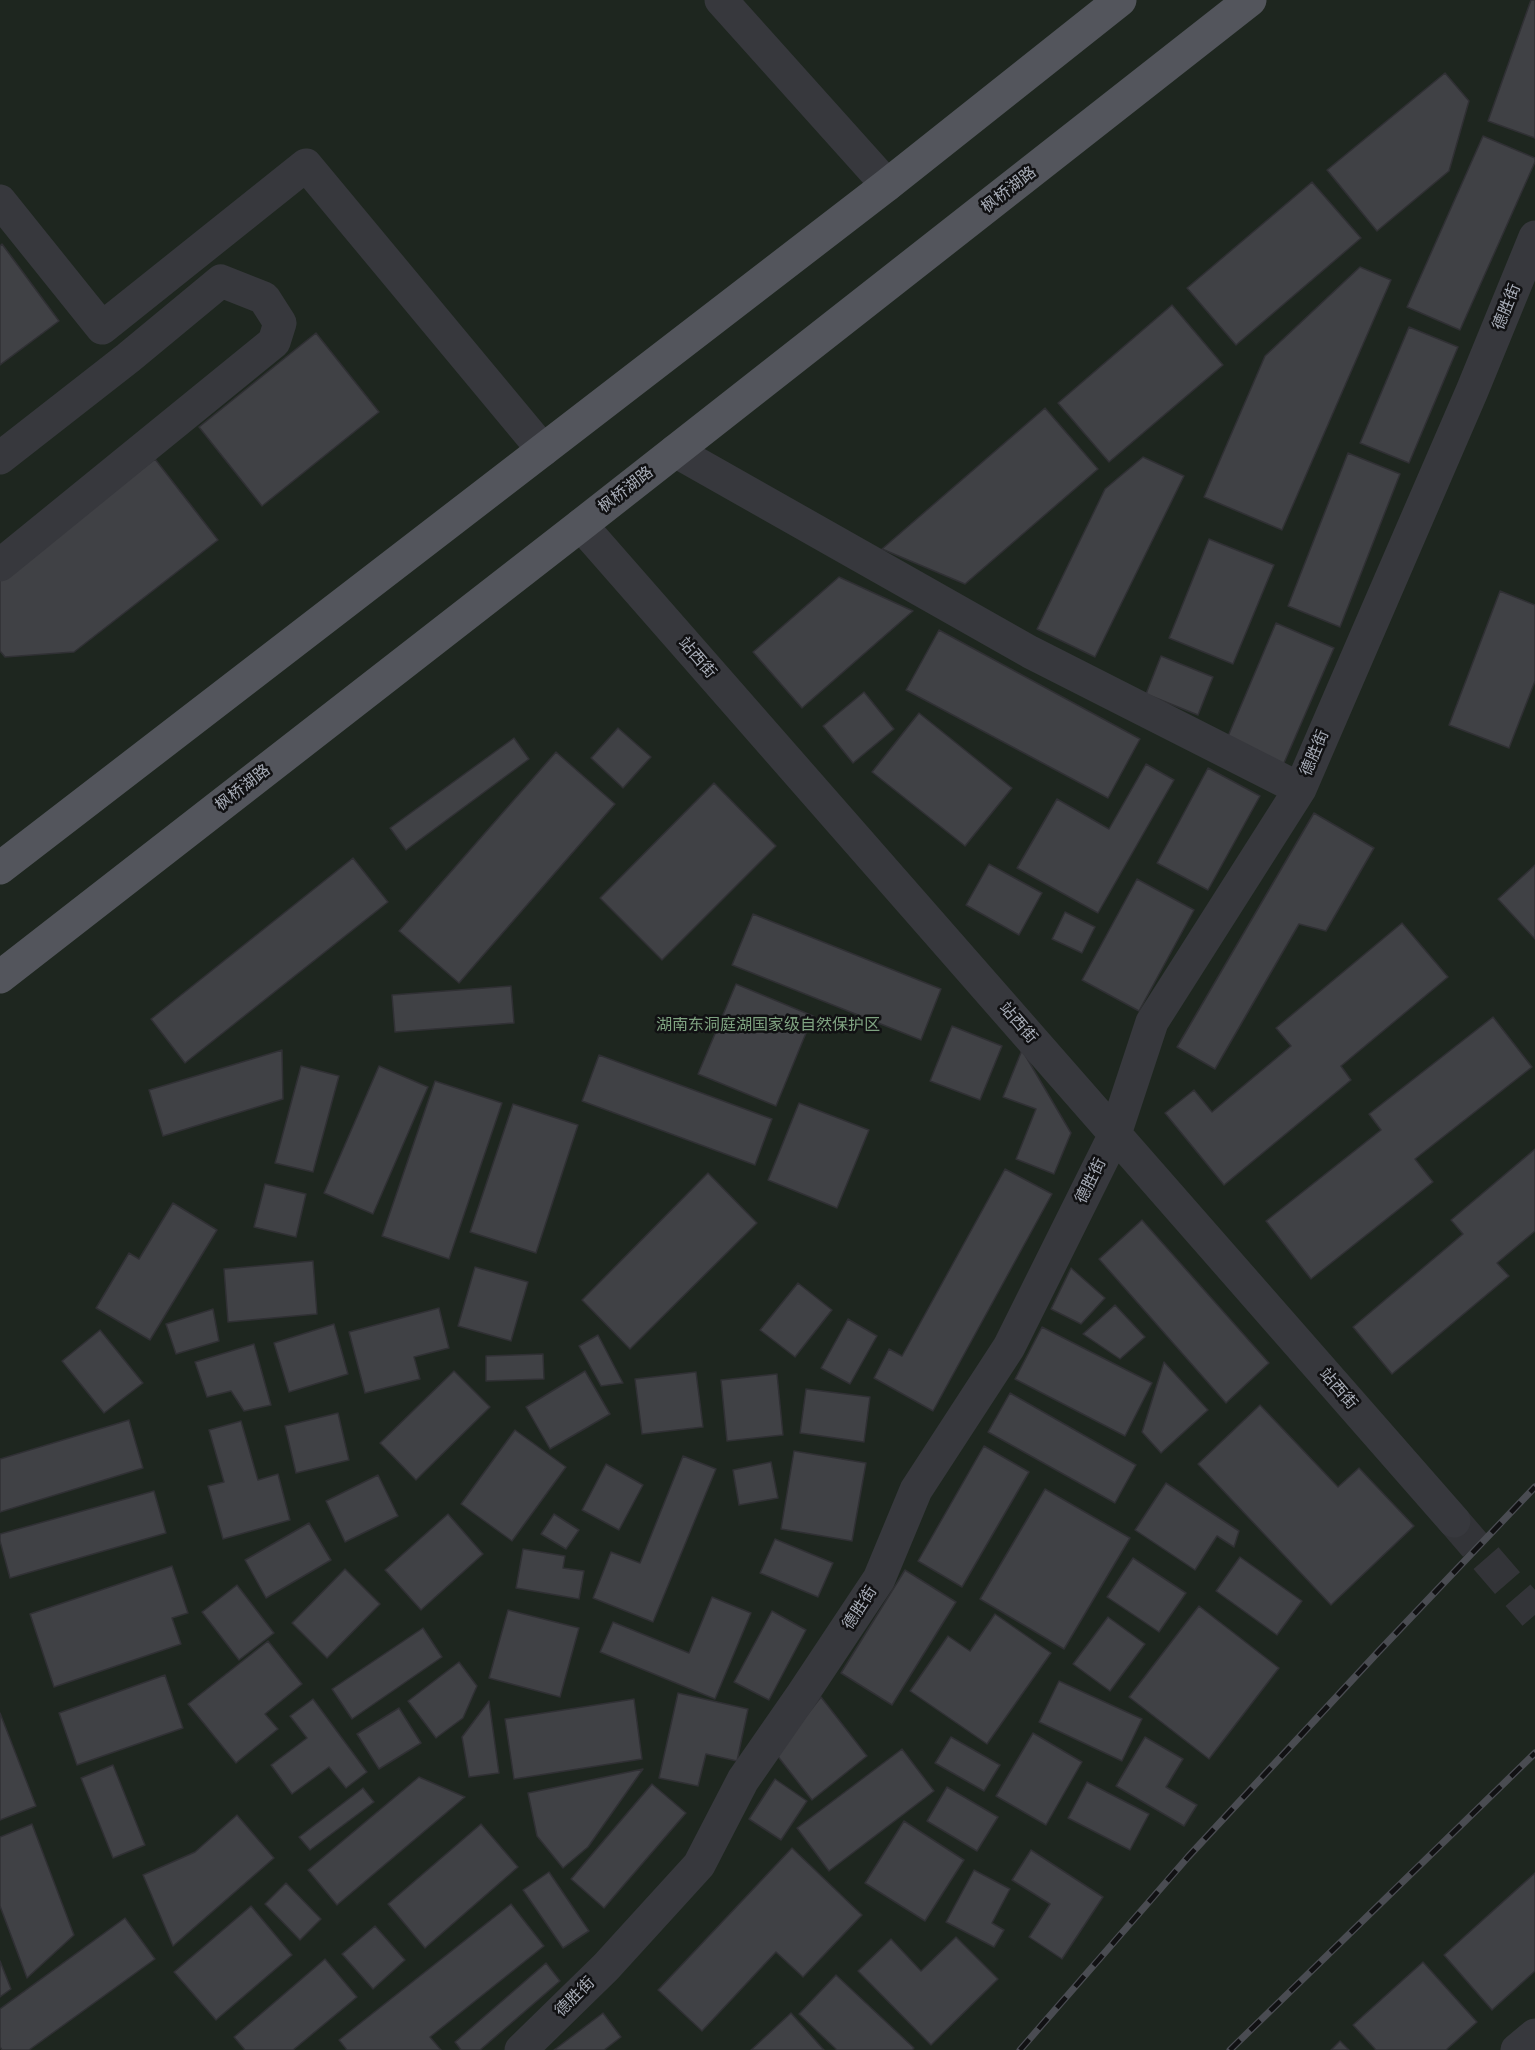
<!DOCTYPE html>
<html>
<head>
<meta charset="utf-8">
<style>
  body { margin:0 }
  canvas { display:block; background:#161618 }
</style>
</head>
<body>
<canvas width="1535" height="2050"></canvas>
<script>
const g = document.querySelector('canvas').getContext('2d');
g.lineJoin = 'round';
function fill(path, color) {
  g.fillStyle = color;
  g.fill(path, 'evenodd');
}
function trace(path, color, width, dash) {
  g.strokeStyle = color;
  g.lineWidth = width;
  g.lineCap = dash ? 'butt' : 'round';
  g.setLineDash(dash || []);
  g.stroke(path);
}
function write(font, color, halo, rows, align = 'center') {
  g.font = font + ' "PT Sans Narrow","Noto Sans SC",sans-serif';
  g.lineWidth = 5;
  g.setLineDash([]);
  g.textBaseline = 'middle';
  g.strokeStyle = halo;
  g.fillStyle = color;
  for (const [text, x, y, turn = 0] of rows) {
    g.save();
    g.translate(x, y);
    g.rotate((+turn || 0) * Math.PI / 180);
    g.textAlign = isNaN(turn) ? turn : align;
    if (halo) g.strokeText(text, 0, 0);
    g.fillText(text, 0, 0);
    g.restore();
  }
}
const green = new Path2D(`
  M0,0H1535V2050H0Z`);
const building = new Path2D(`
  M1531,0H1535V138L1488,121Z
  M1445,73L1469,101L1449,171L1377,231L1327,170Z
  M1483,136L1535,158V162L1460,330L1407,307Z
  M1312,182L1361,238L1236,345L1187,288Z
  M2,244L59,321L0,365V246Z
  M1360,267L1391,280L1282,530L1204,497L1265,356Z
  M1172,305L1223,365L1109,462L1058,403Z
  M1409,327L1458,347L1409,463L1360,443Z
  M316,333L379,412L262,506L199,427Z
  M1045,408L1098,469L965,584L882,549Z
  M1348,453L1400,474L1340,627L1288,606Z
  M1143,457L1184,476L1095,657L1037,629L1105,489Z
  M155,459L218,540L74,652L5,657L0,651V580Z
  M1209,539L1274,565L1233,664L1169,638Z
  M839,577L913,611L802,708L753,652Z
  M1500,591L1535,605V681L1509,748L1449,725Z
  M1276,623L1334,648L1280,772L1223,748Z
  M939,630L1140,739L1108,798L906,690Z
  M1161,656L1213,677L1198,715L1146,694Z
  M864,692L894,729L853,763L823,726Z
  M919,713L1012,788L965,846L872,772Z
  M618,728L651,757L623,788L591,758Z
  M514,738L529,759L406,850L390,828Z
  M556,752L615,804L459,983L399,931Z
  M1146,764L1174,780L1098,913L1017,868L1057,799L1109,829Z
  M1208,768L1260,796L1208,890L1157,863Z
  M714,783L776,846L662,960L600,898Z
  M1314,813L1374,848L1326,931L1299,924L1215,1069L1177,1047Z
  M353,858L388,902L185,1063L151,1019Z
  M989,864L1042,893L1019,935L966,905Z
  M1535,865V939L1498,899Z
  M1137,879L1194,910L1139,1011L1082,980Z
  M1065,912L1095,927L1082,953L1052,939Z
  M753,914L941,989L921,1040L732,965Z
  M1402,923L1448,977L1341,1066L1351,1080L1224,1185L1165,1113L1194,1090L1212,1112L1291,1046L1276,1028Z
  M736,984L813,1016L776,1106L698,1074Z
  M511,986L514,1023L395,1032L392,995Z
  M1493,1017L1532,1067L1415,1159L1433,1182L1311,1279L1266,1221L1381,1130L1369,1114Z
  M952,1026L1002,1046L980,1100L930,1081Z
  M282,1050L283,1099L163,1136L149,1090Z
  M1022,1050L1071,1133L1054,1174L1016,1159L1036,1109L1003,1097Z
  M599,1055L772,1119L755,1165L582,1101Z
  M301,1066L339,1076L313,1172L275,1163Z
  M379,1066L428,1087L373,1214L324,1193Z
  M435,1081L502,1103L449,1259L382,1236Z
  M799,1103L869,1130L837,1208L768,1180Z
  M513,1104L578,1125L536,1253L470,1232Z
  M1535,1149V1231L1497,1263L1509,1276L1392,1374L1353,1327L1463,1234L1451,1220Z
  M1005,1169L1052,1194L933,1411L874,1378L889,1349L902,1356Z
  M708,1173L757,1223L630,1349L582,1300Z
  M265,1184L306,1194L296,1237L254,1227Z
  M173,1203L217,1230L150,1340L96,1308L129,1253L139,1259Z
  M1142,1220L1269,1363L1226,1403L1099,1259Z
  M313,1261L317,1314L228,1322L224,1269Z
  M475,1267L528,1282L511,1341L458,1326Z
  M1071,1268L1105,1298L1081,1324L1051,1309Z
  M798,1283L832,1310L795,1357L760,1330Z
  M1115,1305L1145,1337L1120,1359L1083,1334Z
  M439,1308L449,1348L414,1357L420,1379L365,1393L349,1332Z
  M213,1309L219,1341L176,1354L166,1324Z
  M848,1319L877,1336L850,1384L821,1368Z
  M334,1324L348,1374L289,1392L274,1343Z
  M1042,1327L1152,1383L1125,1436L1015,1379Z
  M100,1330L143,1383L104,1413L62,1361Z
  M598,1335L623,1383L601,1386L579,1346Z
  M254,1344L271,1405L244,1411L231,1391L207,1397L195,1362Z
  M543,1354L544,1379L486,1381V1356Z
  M1164,1362L1208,1410L1161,1453L1142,1432Z
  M454,1371L490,1407L416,1480L380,1443Z
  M585,1371L610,1414L550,1449L526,1407Z
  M696,1372L703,1427L642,1434L635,1379Z
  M777,1374L783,1435L727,1441L721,1380Z
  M806,1389L870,1397L864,1442L800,1433Z
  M1010,1393L1136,1465L1115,1503L988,1432Z
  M1260,1405L1338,1487L1359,1468L1414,1526L1331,1605L1198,1464Z
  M338,1413L349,1460L296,1473L285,1426Z
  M129,1420L143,1468L0,1512V1459Z
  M241,1421L258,1480L278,1474L290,1520L223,1539L208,1486L224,1482L209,1430Z
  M515,1430L566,1467L512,1541L461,1504Z
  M984,1446L1029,1472L962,1587L918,1561Z
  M794,1451L866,1463L852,1541L781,1529Z
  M683,1456L716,1469L653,1622L593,1598L611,1552L640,1563Z
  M771,1462L778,1498L739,1505L733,1470Z
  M606,1464L643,1485L619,1530L582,1510Z
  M378,1475L398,1516L345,1542L326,1501Z
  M1166,1483L1239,1531L1234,1547L1217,1536L1195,1570L1135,1530Z
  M1045,1489L1130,1538L1064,1649L980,1599Z
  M154,1491L166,1533L10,1578L0,1541V1534Z
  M448,1514L483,1554L421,1610L385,1570Z
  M554,1514L579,1530L566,1549L541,1534Z
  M309,1523L331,1560L266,1598L245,1560Z
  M775,1539L833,1563L818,1597L760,1573Z
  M523,1549L565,1556L563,1568L584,1571L579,1599L516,1588Z
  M1240,1557L1302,1601L1277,1635L1216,1591Z
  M1133,1558L1186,1593L1159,1632L1107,1597Z
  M172,1566L188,1613L172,1618L181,1644L54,1687L30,1614Z
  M345,1569L380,1604L327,1658L292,1623Z
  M905,1570L956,1602L892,1705L841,1673Z
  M237,1585L274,1633L239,1660L202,1612Z
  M712,1597L751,1613L715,1699L600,1652L613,1622L689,1653Z
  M1199,1606L1279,1668L1209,1759L1129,1697Z
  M508,1610L579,1628L560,1697L489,1678Z
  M772,1611L806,1630L769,1700L734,1682Z
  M995,1614L1051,1653L987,1744L910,1691L948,1636L970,1651Z
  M1108,1617L1145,1644L1110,1691L1073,1664Z
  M423,1628L442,1657L352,1719L332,1689Z
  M268,1641L302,1684L265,1714L278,1729L236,1763L188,1704Z
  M459,1662L477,1686L463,1718L436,1738L408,1701Z
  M165,1675L183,1728L77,1765L59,1713Z
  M1059,1681L1142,1719L1122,1761L1039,1722Z
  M678,1693L748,1709L737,1761L706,1754L698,1786L659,1778Z
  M821,1697L867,1756L812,1800L776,1754Z
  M313,1699L367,1772L346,1788L329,1767L292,1794L271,1765L307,1738L290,1716Z
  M634,1699L642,1759L514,1779L505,1719Z
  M489,1701L499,1773L469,1777L462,1737Z
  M399,1708L421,1743L379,1769L357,1734Z
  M0,1713L36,1806L0,1820Z
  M1033,1733L1082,1762L1046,1825L996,1796Z
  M951,1737L1000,1765L984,1791L935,1763Z
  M1145,1737L1183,1759L1166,1787L1197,1805L1184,1826L1116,1786Z
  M902,1749L934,1791L829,1871L797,1828Z
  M113,1765L145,1845L113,1858L81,1778Z
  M643,1769L588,1847L563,1868L537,1836L528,1793Z
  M419,1777L465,1797L337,1905L308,1870Z
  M775,1779L807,1801L781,1840L749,1819Z
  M1087,1782L1149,1814L1130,1850L1068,1818Z
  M652,1784L686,1813L604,1908L571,1879Z
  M947,1787L998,1817L977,1851L927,1821Z
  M363,1788L374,1802L310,1850L299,1837Z
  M237,1815L274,1858L173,1946L143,1875L195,1852Z
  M904,1821L964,1860L925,1921L865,1883Z
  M32,1824L74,1935L27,1978L0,1906V1837Z
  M481,1824L518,1867L425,1948L388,1904Z
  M792,1848L862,1915L803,1977L776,1952L702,2031L658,1990Z
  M1031,1850L1103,1897L1062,1959L1029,1937L1050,1904L1012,1880Z
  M974,1870L1010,1889L992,1923L1004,1930L994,1947L946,1922Z
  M549,1872L589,1931L563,1948L523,1890Z
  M1535,1873V1971L1492,2010L1444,1955Z
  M286,1883L321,1919L300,1940L265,1904Z
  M511,1904L544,1946L430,2037L441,2050H347L339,2040Z
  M251,1906L292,1955L216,2020L174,1972Z
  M125,1918L155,1959L29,2050H2L0,2047V2009Z
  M375,1926L405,1960L373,1989L342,1954Z
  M956,1937L998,1979L931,2045L858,1971L891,1939L921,1971Z
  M325,1959L357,1997L293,2050H245L234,2037Z
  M0,1961L11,1989L0,1997Z
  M1423,1962L1477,2022L1446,2050H1376L1353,2025Z
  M546,1963L560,1981L480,2050H461L455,2042Z
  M836,1975L914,2048L912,2050H837L799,2014Z
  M603,2013L621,2037L604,2050H554Z
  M791,2013L824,2050H751Z
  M1340,2041L1349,2050H1331Z`);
const secondaryTunnel = new Path2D(`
  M1454,1521L1535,1615`);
const minor = new Path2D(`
  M721,0L887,185
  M0,201L102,328L306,165L543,450
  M675,451L1030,652L1300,789
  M0,458L128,358L221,281L264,298L280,323L274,342L0,565
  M581,525L1454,1521
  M521,2050L606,1967L699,1865L743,1780L802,1695L879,1579L916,1490L1009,1347L1115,1134L1152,1022L1300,789L1472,391L1535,237
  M1517,2050L1535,2035`);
const primary = new Path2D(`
  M0,868L887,185L1120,0
  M0,977L581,525L1250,0`);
const rail = new Path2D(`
  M1020,2050L1188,1857L1379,1651L1535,1487
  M1230,2050L1535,1753`);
const streetNames = [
  ["枫桥湖路",1009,190,-38],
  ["德胜街",1507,307,-68],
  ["枫桥湖路",626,490,-38],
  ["站西街",697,658,49],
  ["德胜街",1315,753,-67],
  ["枫桥湖路",243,788,-38],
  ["站西街",1018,1023,49],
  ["德胜街",1091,1181,-64],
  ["站西街",1338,1389,49],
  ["德胜街",860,1608,-57],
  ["德胜街",575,1997,-45]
];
const parkNames = [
  ["湖南东洞庭湖国家级自然保护区",768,1025]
];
fill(green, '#1e261f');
fill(building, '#404145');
trace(building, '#303034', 1.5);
trace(secondaryTunnel, '#333438', 33, [33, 16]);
trace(minor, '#37383d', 33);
trace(primary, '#53555c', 33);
trace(rail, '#4a4c52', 7);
trace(rail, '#111113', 4.5, [14]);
write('16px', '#a8adb8', '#111113', streetNames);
write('16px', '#7fa381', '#111113', parkNames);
</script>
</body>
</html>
